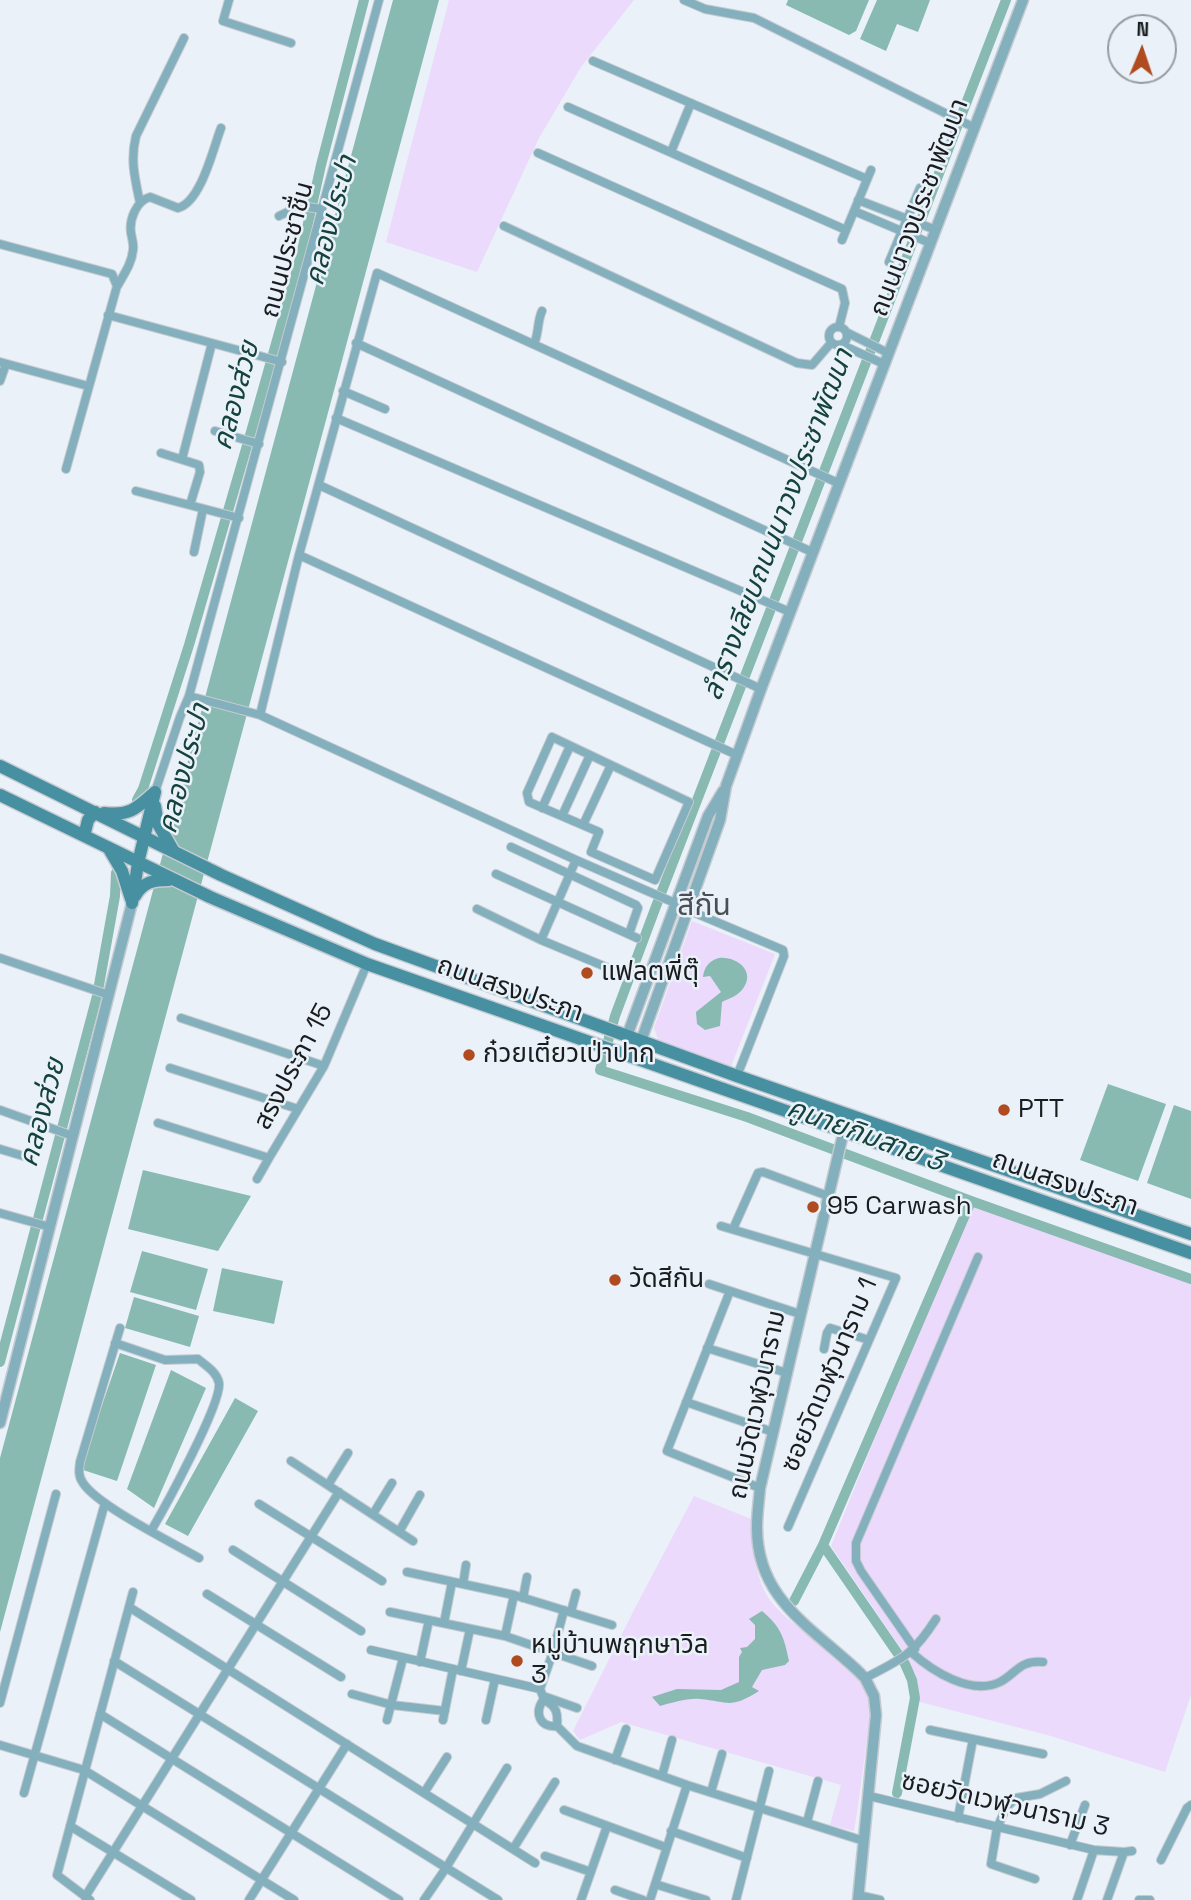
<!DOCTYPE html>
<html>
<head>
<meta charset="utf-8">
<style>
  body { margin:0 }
  #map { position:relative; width:1191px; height:1900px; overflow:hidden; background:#eaf1f8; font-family:"Space Grotesk",sans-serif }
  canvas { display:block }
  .north { position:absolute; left:1107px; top:14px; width:70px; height:70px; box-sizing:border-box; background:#eaf1f8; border:2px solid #979ca1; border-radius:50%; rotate:2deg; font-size:19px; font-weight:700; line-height:28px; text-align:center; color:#1a1d1f }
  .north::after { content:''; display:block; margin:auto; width:24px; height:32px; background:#b04a1f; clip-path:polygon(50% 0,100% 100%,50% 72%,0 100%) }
</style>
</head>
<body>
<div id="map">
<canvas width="1191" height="1900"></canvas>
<div class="north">N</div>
</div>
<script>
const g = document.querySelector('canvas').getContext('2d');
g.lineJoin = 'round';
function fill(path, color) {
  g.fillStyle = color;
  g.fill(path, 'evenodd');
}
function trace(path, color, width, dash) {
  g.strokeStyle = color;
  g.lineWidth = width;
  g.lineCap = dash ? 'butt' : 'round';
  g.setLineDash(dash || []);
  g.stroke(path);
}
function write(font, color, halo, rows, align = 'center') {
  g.font = font + ' "Space Grotesk","Noto Sans Thai",sans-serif';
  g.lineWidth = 5;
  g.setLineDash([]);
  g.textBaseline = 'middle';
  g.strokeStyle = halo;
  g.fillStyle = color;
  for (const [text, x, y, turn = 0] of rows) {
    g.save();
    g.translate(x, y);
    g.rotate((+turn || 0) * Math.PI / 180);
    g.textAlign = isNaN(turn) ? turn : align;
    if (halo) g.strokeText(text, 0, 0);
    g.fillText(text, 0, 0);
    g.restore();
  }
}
const green = new Path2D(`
  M449,0H634L581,67L539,138L477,272L386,242Z
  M692,921L775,954L730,1069L659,1042L654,1028Z
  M971,1201L1191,1279V1695L1165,1772L1051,1736L920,1702L916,1675L902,1650L831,1546Z
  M694,1496L751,1519C752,1543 754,1570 765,1592C785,1631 862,1659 869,1698C872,1713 868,1730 866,1746C862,1774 859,1803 854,1831L830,1825L841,1785L621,1722L580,1740L573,1731L635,1608Z`);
const water = new Path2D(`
  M393,0H439L0,1632V1458Z
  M788,0H869L856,31L849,35L786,5Z
  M877,0H930L918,32L897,24L886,51L860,39Z
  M719,958C737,956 757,972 742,990C737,996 728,999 722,1002L720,1026L705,1030L697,1024L696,1012L721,992L710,976L703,977C704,967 710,960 719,958Z
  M1108,1084L1166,1104L1138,1181L1080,1160Z
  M1174,1105L1191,1111V1199L1147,1183Z
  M143,1170L251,1196L218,1251L128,1229Z
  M142,1251L208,1269L196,1310L130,1292Z
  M222,1268L283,1281L274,1324L213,1311Z
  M134,1297L199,1316L190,1347L125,1328Z
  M120,1353L156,1365L117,1481L80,1469Z
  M171,1370L206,1388L154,1508L127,1489Z
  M235,1398L258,1411L188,1536L165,1524Z
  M762,1611C781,1627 784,1637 789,1661L785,1665L762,1670L752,1687L759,1691C730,1709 730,1702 700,1699C687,1698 672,1703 660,1706L652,1697L677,1689L721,1690L739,1682V1657L742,1652L740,1648L747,1647L755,1639V1625L749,1619Z`);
const canal = new Path2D(`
  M1006,0L655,909L615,1016L600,1070L747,1117L971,1201L1191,1279
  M137,800L143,789L189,645L253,425L301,255L321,165L364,0
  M0,1362L97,996L115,896L116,873
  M794,1601L823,1545
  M897,1793L915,1698L912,1680L905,1664L823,1545L971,1201`);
const minor = new Path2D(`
  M229,0L223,21L291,43
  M684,0L705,9L754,18L975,128
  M593,61L867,179
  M568,107L846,230
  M671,152L691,103
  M538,153L842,289L845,303L839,327
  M858,200L936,230
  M140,203C135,179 130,160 136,136L184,38
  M854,211L930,243
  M279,216L300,206L322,209
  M504,226L797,363L812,365L831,343
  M842,240L871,170
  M0,244L112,274L117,286L66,469
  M889,262L920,188
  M118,285C124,274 132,263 133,250C134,244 132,239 131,233C129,220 136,201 150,197L178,208C201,202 213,149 221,128
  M108,315L282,362
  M829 336a9 9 0 1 1 18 0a9 9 0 1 1-18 0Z
  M848,333L888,353
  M356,343L812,552
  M534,344C539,333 537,322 542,311
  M842,345L884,364
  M0,362L88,386
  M0,381L6,364
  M343,391L385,409
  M336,418L790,612
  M215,431L259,444
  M161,453L199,465L200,472L190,505
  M182,459L212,343
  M319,485L761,689
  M136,491L239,518
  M194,552L203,509
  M299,555L737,755
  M189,696L260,715L576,860L675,903
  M260,715L299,555L377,273L838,483
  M552,737L689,802L655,880L591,852L599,832L529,802L527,793Z
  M155,792L180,717L189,696L379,0
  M542,808L570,746
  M562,816L590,755
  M583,825L611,765
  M511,847L636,905L638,908L629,934
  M576,860L541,940L618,972
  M496,874L637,938
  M477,909L541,940
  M688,910L783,950L784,956L737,1076
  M0,958L109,995
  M181,1018L324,1066
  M170,1068L298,1109
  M0,1110L73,1136
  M158,1123L269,1158L324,1066L367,964
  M0,1149L30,1158
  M257,1179L269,1158
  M0,1213L50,1227
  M721,1226L896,1278L788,1527
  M733,1229L758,1173L763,1172L828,1196
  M709,1284L800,1314
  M730,1291L667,1451L760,1488
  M120,1328L80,1462C79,1470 78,1476 83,1483C98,1506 173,1543 199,1558
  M115,1343L165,1360L198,1359C205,1365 217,1372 219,1383C222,1403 164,1509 151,1531
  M707,1348L787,1373
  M824,1349L827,1333L830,1328L869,1340
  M686,1402L773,1432
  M291,1461L413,1541
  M328,1485L348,1453
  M259,1504L382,1581
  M373,1514L392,1483
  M399,1532L420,1495
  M233,1550L361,1631
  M407,1572L514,1595L612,1625
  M463,1584L466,1565
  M207,1594L341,1677
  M523,1598L527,1577
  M129,1607L535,1863
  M390,1612L505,1636L592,1666
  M571,1612L576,1593
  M444,1623L452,1582
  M505,1636L514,1595
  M915,1649L861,1571L856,1561V1543L978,1257
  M371,1650L540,1689L544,1699C534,1712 539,1728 557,1726L577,1746L687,1785L864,1841
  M911,1652C932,1671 971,1696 1000,1682C1017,1673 1019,1660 1043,1662
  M114,1661L498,1900
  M420,1662L429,1620
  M461,1671L470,1629
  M865,1678C902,1659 913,1655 936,1619
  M540,1689L553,1652L564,1610
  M352,1694L392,1705L445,1711
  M543,1696L577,1708
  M546,1701C557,1707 558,1714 557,1726
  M0,1703L56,1494
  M100,1714L399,1900
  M387,1720L403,1658
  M443,1720L453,1669
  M486,1720L495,1679
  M930,1730L1043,1754
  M0,1745L84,1770L294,1900
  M615,1760L626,1729
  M662,1776L672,1740
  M711,1792L722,1754
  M24,1793L105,1503
  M424,1793L447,1757
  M869,1796L1094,1850L1124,1852L1132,1851
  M564,1810L665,1847
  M958,1818L973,1739
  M807,1822L818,1781
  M70,1826L191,1900
  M671,1831L747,1858
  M1070,1845L1085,1805
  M513,1849L555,1782
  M545,1856L591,1872
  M1161,1860L1187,1808L1191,1805
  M1035,1879L991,1864L997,1828L1006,1808L1016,1798L1040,1794L1066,1781
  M655,1884L706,1900
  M615,1890L643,1900
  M858,1895L880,1900
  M85,1897L339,1492
  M90,1900L57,1875L133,1592
  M249,1900L347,1744
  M424,1900L446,1868L507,1768
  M581,1900L607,1826
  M650,1900L687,1785
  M736,1900L769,1771
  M1077,1900L1094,1850
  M1107,1900L1124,1852
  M1139,1900H1150`);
const tertiary = new Path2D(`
  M627,1036L708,816L723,791
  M641,1041L720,820L726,786L761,689L1023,0
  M844,1130L760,1488C759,1501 757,1513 757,1526C756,1598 810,1626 857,1670L865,1678L874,1696L876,1715L858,1900
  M0,1423L132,903`);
const secondary = new Path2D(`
  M0,766L221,875L375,944L737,1076L1191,1234
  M0,795L210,897L367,964L1191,1253
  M155,806L158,824L173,850
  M104,813C130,816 136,809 155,792
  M84,836L88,820L95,812
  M109,849L122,871L131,899
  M135,896C143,882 153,880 169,880
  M132,903L138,863L155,792`);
const markers = [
  [587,973,7,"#b04a1f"],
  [469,1055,7,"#b04a1f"],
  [1004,1110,7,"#b04a1f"],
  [813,1207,7,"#b04a1f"],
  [615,1280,7,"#b04a1f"],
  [517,1661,7,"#b04a1f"]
];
const streetNames = [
  ["ถนนนาวงประชาพัฒนา",920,208,-69],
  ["ถนนประชาชื่น",288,250,-75],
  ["ถนนสรงประภา",510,990,19],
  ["สรงประภา 15",294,1067,-62],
  ["ถนนสรงประภา",1065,1184,19],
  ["ซอยวัดเวฬุวนาราม 1",830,1375,-67],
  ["ถนนวัดเวฬุวนาราม",758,1405,-78],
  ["ซอยวัดเวฬุวนาราม 3",1005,1805,13]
];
const poiNames = [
  ["แฟลตพี่ตุ๊",601,973],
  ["ก๋วยเตี๋ยวเป่าปาก",483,1055],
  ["PTT",1018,1110],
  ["95 Carwash",827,1207],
  ["วัดสีกัน",629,1280],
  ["หมู่บ้านพฤกษาวิล",531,1646],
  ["3",531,1676]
];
const waterNames = [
  ["คลองประปา",332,221,-75],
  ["คลองส่วย",237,396,-75],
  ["ลำรางเลียบถนนนาวงประชาพัฒนา",779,525,-69],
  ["คลองประปา",185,769,-75],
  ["คลองส่วย",43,1113,-75],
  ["คูนายกิมสาย 3",865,1136,20]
];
const quarterNames = [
  ["สีกัน",704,907]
];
fill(green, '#ebdafb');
fill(water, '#88bab2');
trace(canal, '#88bab2', 10);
trace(minor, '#c5cbd1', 10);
trace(tertiary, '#c5cbd1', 13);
trace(secondary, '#c5cbd1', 15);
trace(minor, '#83b0bc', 8);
trace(tertiary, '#83b0bc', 10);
trace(secondary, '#4790a2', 12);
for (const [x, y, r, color] of markers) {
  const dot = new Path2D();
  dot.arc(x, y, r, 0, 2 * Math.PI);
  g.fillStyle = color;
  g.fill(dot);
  trace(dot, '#eaf1f8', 2.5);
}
write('26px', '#1a1d1f', '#eaf1f8', streetNames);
write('26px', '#1a1d1f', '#eaf1f8', poiNames, 'left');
write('italic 28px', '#14423c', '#eaf1f8', waterNames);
write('30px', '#494f54', '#eaf1f8', quarterNames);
</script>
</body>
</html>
